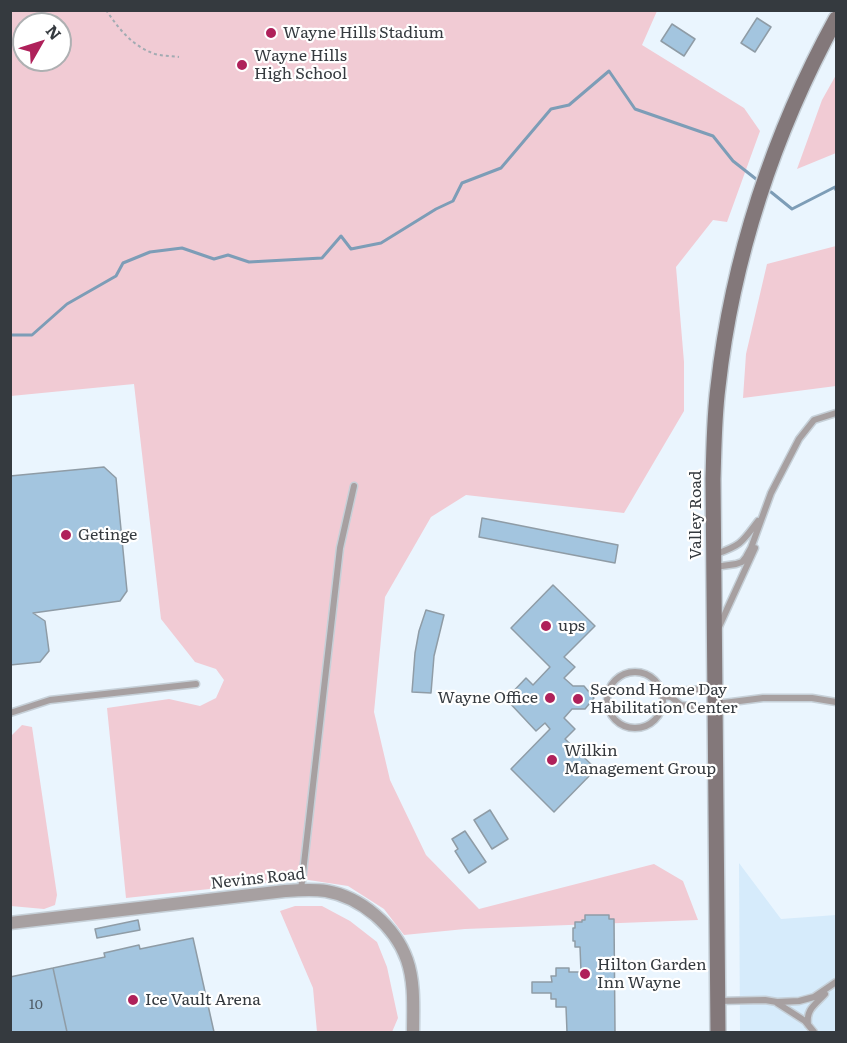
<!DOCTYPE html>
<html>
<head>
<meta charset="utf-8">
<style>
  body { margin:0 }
  #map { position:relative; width:847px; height:1043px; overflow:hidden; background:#eaf5fe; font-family:Literata,serif }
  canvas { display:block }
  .frame { position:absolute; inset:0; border:12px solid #353a3f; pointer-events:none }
  .north { position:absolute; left:12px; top:12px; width:60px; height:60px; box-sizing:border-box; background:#fff; border:2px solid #aeb0b2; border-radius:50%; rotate:51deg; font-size:16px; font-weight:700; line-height:24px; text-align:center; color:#353a3f }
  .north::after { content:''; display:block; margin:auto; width:21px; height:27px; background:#af215a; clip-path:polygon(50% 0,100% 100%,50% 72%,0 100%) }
</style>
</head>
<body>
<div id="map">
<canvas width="847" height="1043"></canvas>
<div class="frame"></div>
<div class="north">N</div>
</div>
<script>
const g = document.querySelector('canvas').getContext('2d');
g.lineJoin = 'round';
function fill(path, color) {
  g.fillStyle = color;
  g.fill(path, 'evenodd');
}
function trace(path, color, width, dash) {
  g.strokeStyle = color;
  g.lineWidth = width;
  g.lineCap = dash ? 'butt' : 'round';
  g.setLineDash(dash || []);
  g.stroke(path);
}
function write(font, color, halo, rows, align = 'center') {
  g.font = font + ' Literata,serif';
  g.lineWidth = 4.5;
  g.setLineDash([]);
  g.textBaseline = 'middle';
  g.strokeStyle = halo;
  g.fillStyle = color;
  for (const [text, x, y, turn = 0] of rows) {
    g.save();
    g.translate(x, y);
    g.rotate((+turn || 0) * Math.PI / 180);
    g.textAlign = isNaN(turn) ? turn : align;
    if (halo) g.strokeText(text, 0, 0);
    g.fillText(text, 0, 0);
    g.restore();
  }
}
const built = new Path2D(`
  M739,863L781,919L836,915V1032H740Z`);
const green = new Path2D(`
  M11,11H657L642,45L744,108L760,131L727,222L713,220L676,267L684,362V411L624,513L466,495L431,517L385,597L374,712L390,780L426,855L479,909L654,864L683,881L698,920L465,929L404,935L384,909L348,886L302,879L126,898L107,708L169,699L200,706L216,698L224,680L216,669L195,662L161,619L134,384L11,396ZM24,24H60V60H24Z
  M836,75V153L797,169L822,100Z
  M836,246V386L743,398L746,354L767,264Z
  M22,725L32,727L57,895L55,905L44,909L11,906V736Z
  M295,906H322L350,921L377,942L387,967L398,1018L392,1032H317L313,988L280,911Z`);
const stream = new Path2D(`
  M771,192L792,209L835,187L836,190
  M10,335H32L67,304L116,276L123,263L150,252L182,248L214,259L228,255L249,262L322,258L341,236L351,249L381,243L436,209L453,201L462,183L501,168L551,109L569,105L609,71L635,109L713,136L733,161L756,179`);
const building = new Path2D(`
  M757,18L771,27L755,52L741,43Z
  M672,24L695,39L684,56L661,41Z
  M104,467L116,478L127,591L120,601L33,613L45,621L49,651L40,662L10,665V476Z
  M482,518L618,545L615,563L479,537Z
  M553,585L595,626L564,657L575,667L564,678L573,686H584L594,698L585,709H572L564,718L575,729L565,739L596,769L554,812L511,769L550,729L545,723L536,731L506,699L526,678L533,685L550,667L511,628Z
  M426,610L444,615L434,656L431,693L412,692L415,653L419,631Z
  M490,810L508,839L492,849L474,820Z
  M465,831L486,862L469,873L455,851L458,849L452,839Z
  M585,915H609V919H614L615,1032H567L566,1007H556V999H551V993H532V982H552L551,976H556V968H569V972H581L580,947H575V941H573V928H575V922H582V920H585Z
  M138,920L140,930L97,938L95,929Z
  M193,938L214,1032H67L53,968L105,957L104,953L139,945L140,949Z
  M53,968L67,1032H10V977Z`);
const path = new Path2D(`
  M106,10C119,29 132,46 155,54C163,56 171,56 179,57`);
const lane = new Path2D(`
  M716,554C742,545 742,542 758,521
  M715,567L736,564L742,562L746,557L751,548L771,493L799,439L814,420L836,413
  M718,629L755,548
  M607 700a28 28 0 1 1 56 0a28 28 0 1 1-56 0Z
  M664,696L671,697L681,705L714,709
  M671,697L679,691L714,688
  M716,704L763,698H812L836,702
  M10,713L50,700L196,684
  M301,890L340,548L354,486
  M718,1001L765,1000L777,1002L799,1001L814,997L836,982
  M777,1003L805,1021L814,1032
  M808,1025C806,1009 815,1005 825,994`);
const street = new Path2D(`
  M10,923L285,891C299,890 312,889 326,891C361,897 395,926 407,960C415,983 413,1009 413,1032`);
const secondary = new Path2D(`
  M718,1032L713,479C714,448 714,418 718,387C732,259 774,132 836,19`);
const markers = [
  [271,33,6,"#af215a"],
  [242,65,6,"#af215a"],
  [66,535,6,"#af215a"],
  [546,626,6,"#af215a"],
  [550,698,6,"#af215a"],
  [578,699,6,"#af215a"],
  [552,760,6,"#af215a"],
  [585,974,6,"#af215a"],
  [133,1000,6,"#af215a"]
];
const numberNames = [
  ["10",36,1005]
];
const poiNames = [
  ["Wayne Hills Stadium",283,33],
  ["Wayne Hills",254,56],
  ["High School",254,74],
  ["Getinge",78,535],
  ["ups",558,626],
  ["Second Home Day",590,690],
  ["Habilitation Center",590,708],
  ["Wayne Office",538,698,"right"],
  ["Wilkin",564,751],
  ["Management Group",564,769],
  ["Hilton Garden",597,965],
  ["Inn Wayne",597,983],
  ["Ice Vault Arena",145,1000]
];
const streetNames = [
  ["Valley Road",696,515,-90],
  ["Nevins Road",258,879,-6]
];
fill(built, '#d6ebfb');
fill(green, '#f1cbd4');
trace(stream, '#7d9db7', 3);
fill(building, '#a3c5df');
trace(building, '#8f9ca6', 1.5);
trace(lane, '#c6d0d8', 9);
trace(street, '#c6d0d8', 15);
trace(secondary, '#c6d0d8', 18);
trace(path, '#a2abb2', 2, [3, 3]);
trace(lane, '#a7a0a1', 6);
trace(street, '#a7a0a1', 12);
trace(secondary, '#83787a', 15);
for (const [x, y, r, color] of markers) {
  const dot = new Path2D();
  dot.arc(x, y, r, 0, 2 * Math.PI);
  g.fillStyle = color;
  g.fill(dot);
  trace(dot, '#fff', 2);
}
write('14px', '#505d67', null, numberNames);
write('16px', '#353a3f', '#fff', poiNames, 'left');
write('16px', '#353a3f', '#fff', streetNames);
</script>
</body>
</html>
